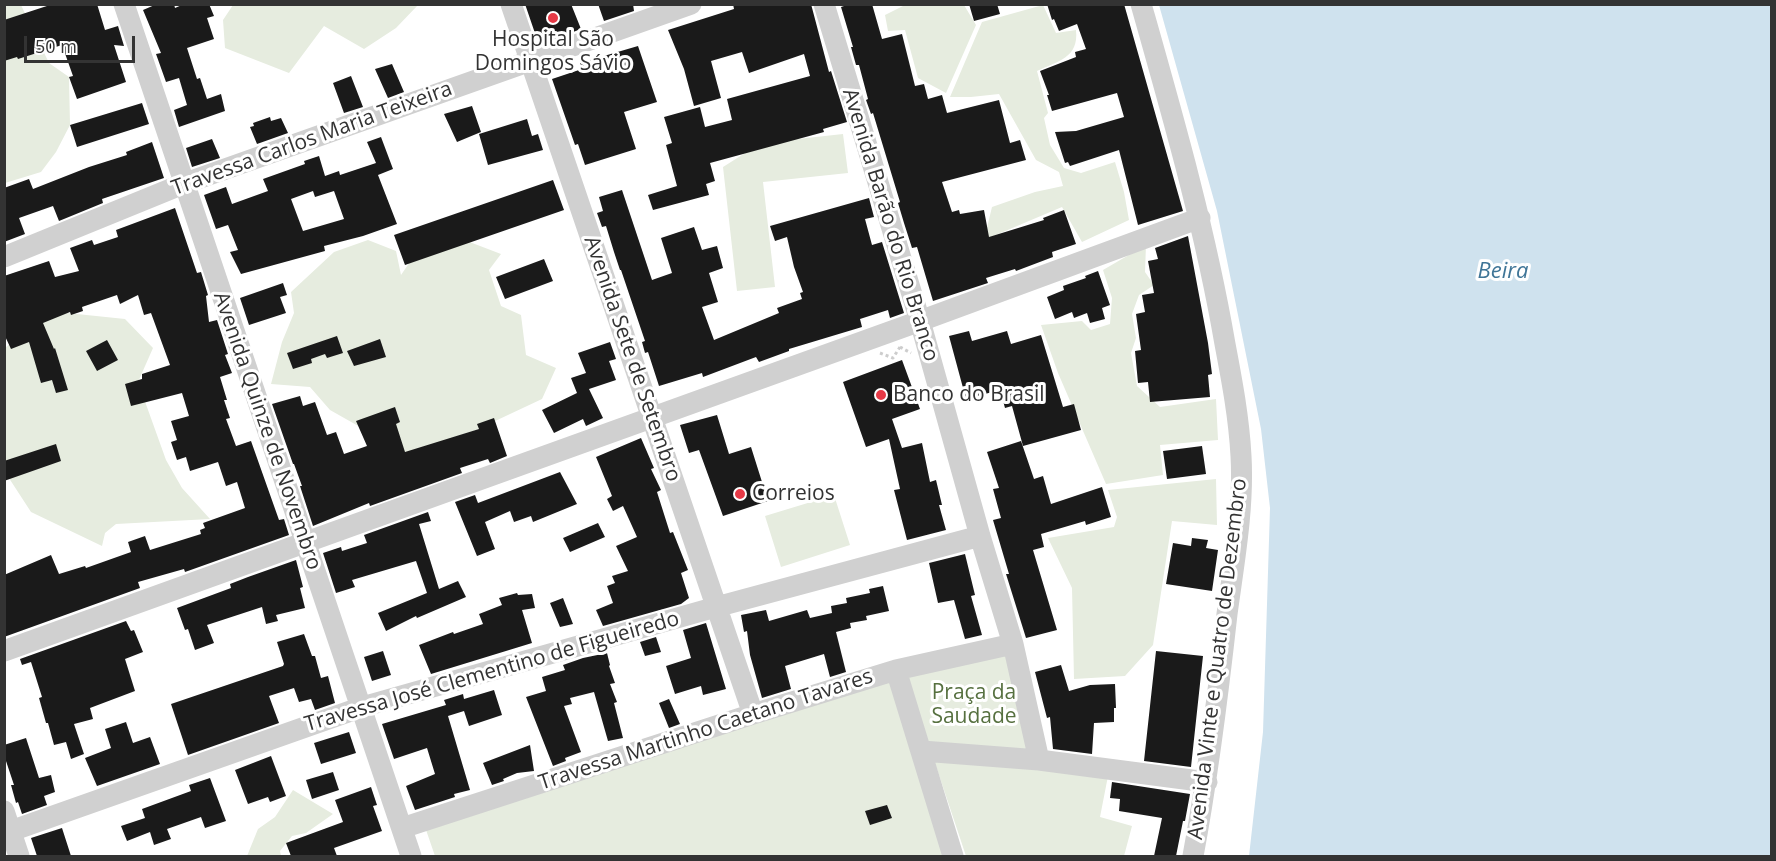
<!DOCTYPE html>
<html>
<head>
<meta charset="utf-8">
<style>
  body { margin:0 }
  #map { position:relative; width:1776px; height:861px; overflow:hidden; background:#fff; font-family:"Open Sans",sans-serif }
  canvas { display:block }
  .frame { position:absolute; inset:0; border:6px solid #333; pointer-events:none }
  .scale { position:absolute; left:24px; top:36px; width:111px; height:27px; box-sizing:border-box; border:3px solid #333; border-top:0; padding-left:8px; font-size:18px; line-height:21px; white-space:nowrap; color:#333; -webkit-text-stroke:4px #fff; paint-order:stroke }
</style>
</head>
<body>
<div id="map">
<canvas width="1776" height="861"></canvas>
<div class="frame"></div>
<div class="scale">50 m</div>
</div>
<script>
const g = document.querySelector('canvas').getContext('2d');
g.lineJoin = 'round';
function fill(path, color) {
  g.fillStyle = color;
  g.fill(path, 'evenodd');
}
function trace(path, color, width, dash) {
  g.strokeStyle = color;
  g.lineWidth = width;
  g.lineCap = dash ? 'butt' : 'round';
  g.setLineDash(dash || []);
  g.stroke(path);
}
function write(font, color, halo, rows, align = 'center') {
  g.font = font + ' "Open Sans",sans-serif';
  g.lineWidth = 6;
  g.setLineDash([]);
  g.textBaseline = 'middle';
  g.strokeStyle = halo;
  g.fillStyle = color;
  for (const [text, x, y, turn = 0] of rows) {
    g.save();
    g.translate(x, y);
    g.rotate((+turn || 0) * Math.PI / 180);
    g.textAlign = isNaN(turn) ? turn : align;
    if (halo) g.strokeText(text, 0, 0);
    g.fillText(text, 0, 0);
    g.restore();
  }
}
const green = new Path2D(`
  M5,5H21L49,63L69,77L70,125L56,152L41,172L5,183Z
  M233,5V4L418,5L396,28L364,49L324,26L289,73L225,48L223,20Z
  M905,5H964L976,25L946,93L918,78L905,30L888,31L885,15Z
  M1043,5L1056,33L1076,30C1079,58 1058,61 1037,71L1048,113L1044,118L1050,145L1064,168L1081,173L1115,162L1124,192L1129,220L1082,242L1062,207L984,240L992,207L1035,192L1063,186L1059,172L1036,160L999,94L971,97H950L982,22Z
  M843,134L848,173L763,182L775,287L737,291L723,167L761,143Z
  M433,228L501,254L489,270L501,306L521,315L526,355L556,368L542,399L476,430L406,453L330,410L310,387L271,384L282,342L294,313L291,292L334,252L368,240L396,251L401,275Z
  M1146,245L1145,272L1154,285L1139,295L1132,314L1136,338L1131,353L1137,386L1160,407L1216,399L1218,440L1160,445L1163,475L1106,484L1058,373L1041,325L1082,321L1091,330L1110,324L1112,298L1103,270Z
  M48,311L125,319L153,348L138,382L166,460L182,488L210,519L116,524L105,533L102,546L31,512L5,472V348Z
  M1216,479L1217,525L1172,521L1153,645L1125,676L1074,679L1072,588L1048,538L1114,527L1117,517L1108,490Z
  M834,495L850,545L781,567L765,516Z
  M1011,649L1035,757L924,748L901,673Z
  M889,677L948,856H435L425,827Z
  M934,760L1108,776L1100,817L1132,826L1124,856H966Z
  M293,790L333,814L306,833L292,836L280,851L281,856H247L258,829L275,817Z`);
const water = new Path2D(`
  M1159,5H1771V856H1249L1263,732L1270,508L1261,429L1217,211Z`);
const building = new Path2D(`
  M53,4H97L105,30L118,26L124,46L114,45L126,82L77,99L69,77L73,76L62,45L18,59L17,57L4,61V20Z
  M157,4H174L175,8L184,4H209L214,16L207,18L214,39L187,48L197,79L200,78L207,99L221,94L225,111L179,127L174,110L187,105L179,78L166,82L156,54L161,53L143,10Z
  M525,4H571L581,29L539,45Z
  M598,4H633L634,11L604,21Z
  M733,4H811L829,72L831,71L847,122L823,129L824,132L710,163L715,181L706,184L709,195L653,210L648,195L677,186L666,145L672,143L664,117L700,107L705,127L732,120L727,99L810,76L804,54L749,73L742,52L711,61L721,98L694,106L684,69L668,30L734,9Z
  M850,4H872L882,39L902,34L915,86L924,84L928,99L942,95L947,113L999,100L1010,143L1020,140L1026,160L942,182L952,212L959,210L960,214L984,210L989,237L1044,220L1043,218L1064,210L1076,244L1052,252L1053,257L1016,271L1015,269L986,278L988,283L933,301L917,247L912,248L904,223L898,203L900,202L873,113L871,114L866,100L868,99L859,65H856L851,47H853L841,7Z
  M969,4H997L1000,14L974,21Z
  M1047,4H1124L1183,211L1138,225L1119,150L1070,166L1068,162L1065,163L1055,132L1076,131L1124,117L1117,93L1052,111L1047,95H1049L1040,71L1076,57L1075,52L1086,49L1077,24L1059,31L1054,19L1052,20Z
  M638,46L657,102L624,112L636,149L585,165L578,144L575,145L552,79L582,69L580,63Z
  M392,64L404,92L388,98L375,69Z
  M351,76L363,107L344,113L333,83Z
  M142,103L149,124L77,147L70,125Z
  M472,106L481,132L457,142L444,114Z
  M270,117L271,121L281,118L288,133L257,144L250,127L254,126L253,123Z
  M527,119L532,136L538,134L543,150L488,165L479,134Z
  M381,137L393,169L378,175L397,224L363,236L324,246L325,251L241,274L230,252L238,250L228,225L216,229L204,195L226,187L232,204L268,191L263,179L305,164L304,161L319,156L325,176L339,171L340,175L376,163L367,142ZM313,191L315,197L334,191L344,219L303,231L291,199Z
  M212,139L220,158L192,167L186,148Z
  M152,142L164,178L102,199L103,203L59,221L53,206L19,218L25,234L4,242V188L29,179L33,189L89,167L127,155L126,152Z
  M553,180L564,210L405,265L394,235Z
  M622,190L652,280L672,273L661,238L694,227L702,250L717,246L723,268L709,273L718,302L702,307L714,340L779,313L777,308L802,299L800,293L803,292L794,267L787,237L775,241L770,226L869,198L874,217L865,219L872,245L882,242L904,313L890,318L888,310L860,319L862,327L789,349V351L759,362L756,357L703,377L702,373L659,386L648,352L645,353L642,342L645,341L621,270H620L614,252L606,226L602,227L597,213L603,211L599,197Z
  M175,208L197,273L201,272L208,295L206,296L209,322L217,320L228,354L225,355L232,373L220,377L227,400H224L230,418L226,419L236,446L251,441L279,520L284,519L289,535L185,572L184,569L138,582L140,588L4,637V575L51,555L59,574L85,566L86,568L131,552L128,542L145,536L150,550L201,534L200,530L205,528L203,523L245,508L237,482L226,486L218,462L190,471L186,457L177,460L171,442L177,440L171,421L189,416L182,393L131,406L125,384L142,379V374L170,365L151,313L144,315L138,295L120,304L117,295L82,307L83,311L71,315L70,312L43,323L54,349L55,348L68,390L56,393L52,380L41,383L29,342L11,349L4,334V276L49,261L55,277L79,271L70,248L92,240L94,245L118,237L116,230Z
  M1188,236L1208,343L1212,374L1208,375L1210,397L1150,402L1148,382L1138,383L1135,351L1141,350L1136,314L1145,312L1142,295L1154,293L1148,261L1158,259L1155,248Z
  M544,259L553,281L505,299L496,277Z
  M1098,271L1110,305L1102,308L1105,319L1090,323L1087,313L1074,318L1072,312L1055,319L1047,297L1064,290L1063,286L1086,278L1085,276Z
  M283,283L287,295L280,297L286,313L249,325L240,298Z
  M969,331L972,341L1007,331L1011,344L1041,335L1063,407L1074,404L1081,430L1023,446L1012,406L1005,408L1000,390L966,399L949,336Z
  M337,336L343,353L327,358L325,354L311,359L312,363L293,369L287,353Z
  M380,339L386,357L354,366L347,351Z
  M107,340L118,360L97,371L86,351Z
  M610,342L616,359L609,361L616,380L589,389L603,418L586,426L583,419L554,433L542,410L577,393L571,378L586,373L578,353Z
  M902,360L920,409L892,419L902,448L922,443L930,482L936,480L942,505H939L946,530L907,540L894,490L900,489L889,439L866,447L843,382Z
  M300,396L303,406L315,402L327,435L336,432L344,454L367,446L356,421L395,407L400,422L396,424L405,452L479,429L477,424L494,418L507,456L490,463L488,459L460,468L462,473L370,506L369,503L313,526L300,486H302L294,464H293L272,404Z
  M717,415L729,454L751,447L768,501L723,516L699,450L689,453L680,425Z
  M641,438L654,468L651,469L661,490L657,492L670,533L673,532L688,570L681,573L689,598L681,604L603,626L596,610L613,603L607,586L615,583L612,576L628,571L616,546L637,537L623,506L613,511L607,499L612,496L596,457Z
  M1021,441L1034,479L1043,476L1051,504L1102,487L1111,517L1086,525L1085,521L1041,534L1044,547L1033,550L1057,630L1026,638L1006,574H1009L993,520L1001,518L993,489L999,488L987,452Z
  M56,444L61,461L4,481V461Z
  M1202,446L1206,474L1167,479L1163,451Z
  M560,472L577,504L533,522L531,516L514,522L510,511L485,522L495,549L477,556L455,502L475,495L478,503Z
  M428,512L431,521L419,524L439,589L458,581L466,597L417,618L416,616L386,631L378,613L427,593L416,561L352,580L355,587L336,593L323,553L341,547L342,551L367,543L364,535Z
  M598,523L605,537L570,552L563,538Z
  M1192,538L1208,540L1206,548L1218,550L1212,591L1166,584L1173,543L1191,546Z
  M965,554L975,595L971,596L982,635L965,639L954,600L938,603L929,563Z
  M296,560L303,587L300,588L305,608L276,615L278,621L266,624L262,607L207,625L214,643L195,650L188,629L185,630L177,608L231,588L230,584L248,577Z
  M883,586L889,611L866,616L867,620L850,623L851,628L836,632L846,672L830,677L824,654L785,666L791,689L762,698L750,655L747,631L744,632L741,615L766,610L769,621L807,610L810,618L832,613L831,606L847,603L846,598L870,593L869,589Z
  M517,593L518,595L532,594L535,608L522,610L532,643L431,674L419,645L453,632L454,634L483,624L479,614L502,605L499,598Z
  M563,598L573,624L560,627L550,603Z
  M126,621L131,631L134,630L143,652L125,659L135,691L90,708L93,719L74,724L84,754L71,759L66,742L54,745L48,723H46L39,698L42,697L31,662L22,665L20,659Z
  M706,623L726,689L703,695L701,686L675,694L666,666L691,658L683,630Z
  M304,634L312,656H315L321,678L328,676L335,703L315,710L311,699L299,702L294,688L269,696L279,723L188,755L171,704L283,666L284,664L277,642Z
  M656,637L661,652L645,656L640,642Z
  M383,651L391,675L372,681L364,657Z
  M1156,651L1203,656L1191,767L1144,761Z
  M607,653L610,665L609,666L615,683L610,684L617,702L614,703L623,738L608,741L594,692L570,698L572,704L564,706L581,752L565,758L566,761L553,766L526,697L546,691L542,677L565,670L563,665L583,658Z
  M1061,665L1069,691L1090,685L1115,684L1116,708H1114V722L1094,723L1092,754L1053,749L1050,717L1047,718L1035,672Z
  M494,690L502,715L469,726L464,711L448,716L470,790L454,794L455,797L415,810L406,786L435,774L427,748L394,759L382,724L446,705L444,700L463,694L464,699Z
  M669,699L680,724L669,728L659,703Z
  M126,722L133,743L150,737L160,764L97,786L85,758L111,748L105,729Z
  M349,732L356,753L321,764L314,743Z
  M26,738L39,778L51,775L55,792L44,796L47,805L22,814L18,802L16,803L11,785H14L4,755V745Z
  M530,745L534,771L517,773L503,779L504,781L492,785L483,763Z
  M271,756L286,796L270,802L268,797L248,804L235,770Z
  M333,772L339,790L312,799L306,780Z
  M210,778L226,821L205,828L201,817L167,829L171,839L154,845L150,832L127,841L121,826L145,818L142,809L191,791L189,785Z
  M1112,782L1190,794L1185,821H1183L1176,856H1154L1162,818L1119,811L1120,799L1110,798Z
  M371,787L377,805L373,806L382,831L334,848L337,856H291L286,843L343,822L335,800Z
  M887,805L892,818L870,825L865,811Z
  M62,828L71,856H37L31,838Z`);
const path = new Path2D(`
  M900,347L911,353
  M880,353L893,358L900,347`);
const minor = new Path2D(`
  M124,4L411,856
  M511,4L753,714
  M824,4L920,321L980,536L1013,644L1039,760
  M1141,4C1173,117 1205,228 1225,344C1232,381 1239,418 1241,456C1244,508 1234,562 1227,614C1218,695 1208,776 1193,856
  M4,257L183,184L691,4
  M4,651L920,321L1200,218
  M896,670L953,856
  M922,751L1039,760L1207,782
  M4,811L19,856
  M402,828L753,714L896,670L1013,644
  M11,831L362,707L716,607L980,536`);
const markers = [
  [553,18,6,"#e63946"],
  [881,395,6,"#e63946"],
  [740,494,6,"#e63946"]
];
const poiNames = [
  ["Hospital São",553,40,"center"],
  ["Domingos Sávio",553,64,"center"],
  ["Banco do Brasil",893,395],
  ["Correios",752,494]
];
const streetNames = [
  ["Travessa Carlos Maria Teixeira",312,139,-20],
  ["Avenida Barão do Rio Branco",890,225,73],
  ["Avenida Sete de Setembro",632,359,71],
  ["Avenida Quinze de Novembro",267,431,71],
  ["Avenida Vinte e Quatro de Dezembro",1218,659,-83],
  ["Travessa José Clementino de Figueiredo",492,672,-16],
  ["Travessa Martinho Caetano Tavares",706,730,-18]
];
const parkNames = [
  ["Praça da",974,693],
  ["Saudade",974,717]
];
const waterNames = [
  ["Beira",1503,272]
];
fill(green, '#e6ecdf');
fill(water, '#cfe2ee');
fill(building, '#1a1a1a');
trace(path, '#cdcdcd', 3, [3, 3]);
trace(minor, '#d0d0d0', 21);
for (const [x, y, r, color] of markers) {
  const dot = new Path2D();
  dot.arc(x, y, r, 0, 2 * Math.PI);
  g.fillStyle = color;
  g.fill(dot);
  trace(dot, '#fff', 2);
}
write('21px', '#333', '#fff', poiNames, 'left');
write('21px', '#333', '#fff', streetNames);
write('21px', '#56703f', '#fff', parkNames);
write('italic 22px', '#3f7597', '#fff', waterNames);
</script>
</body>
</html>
